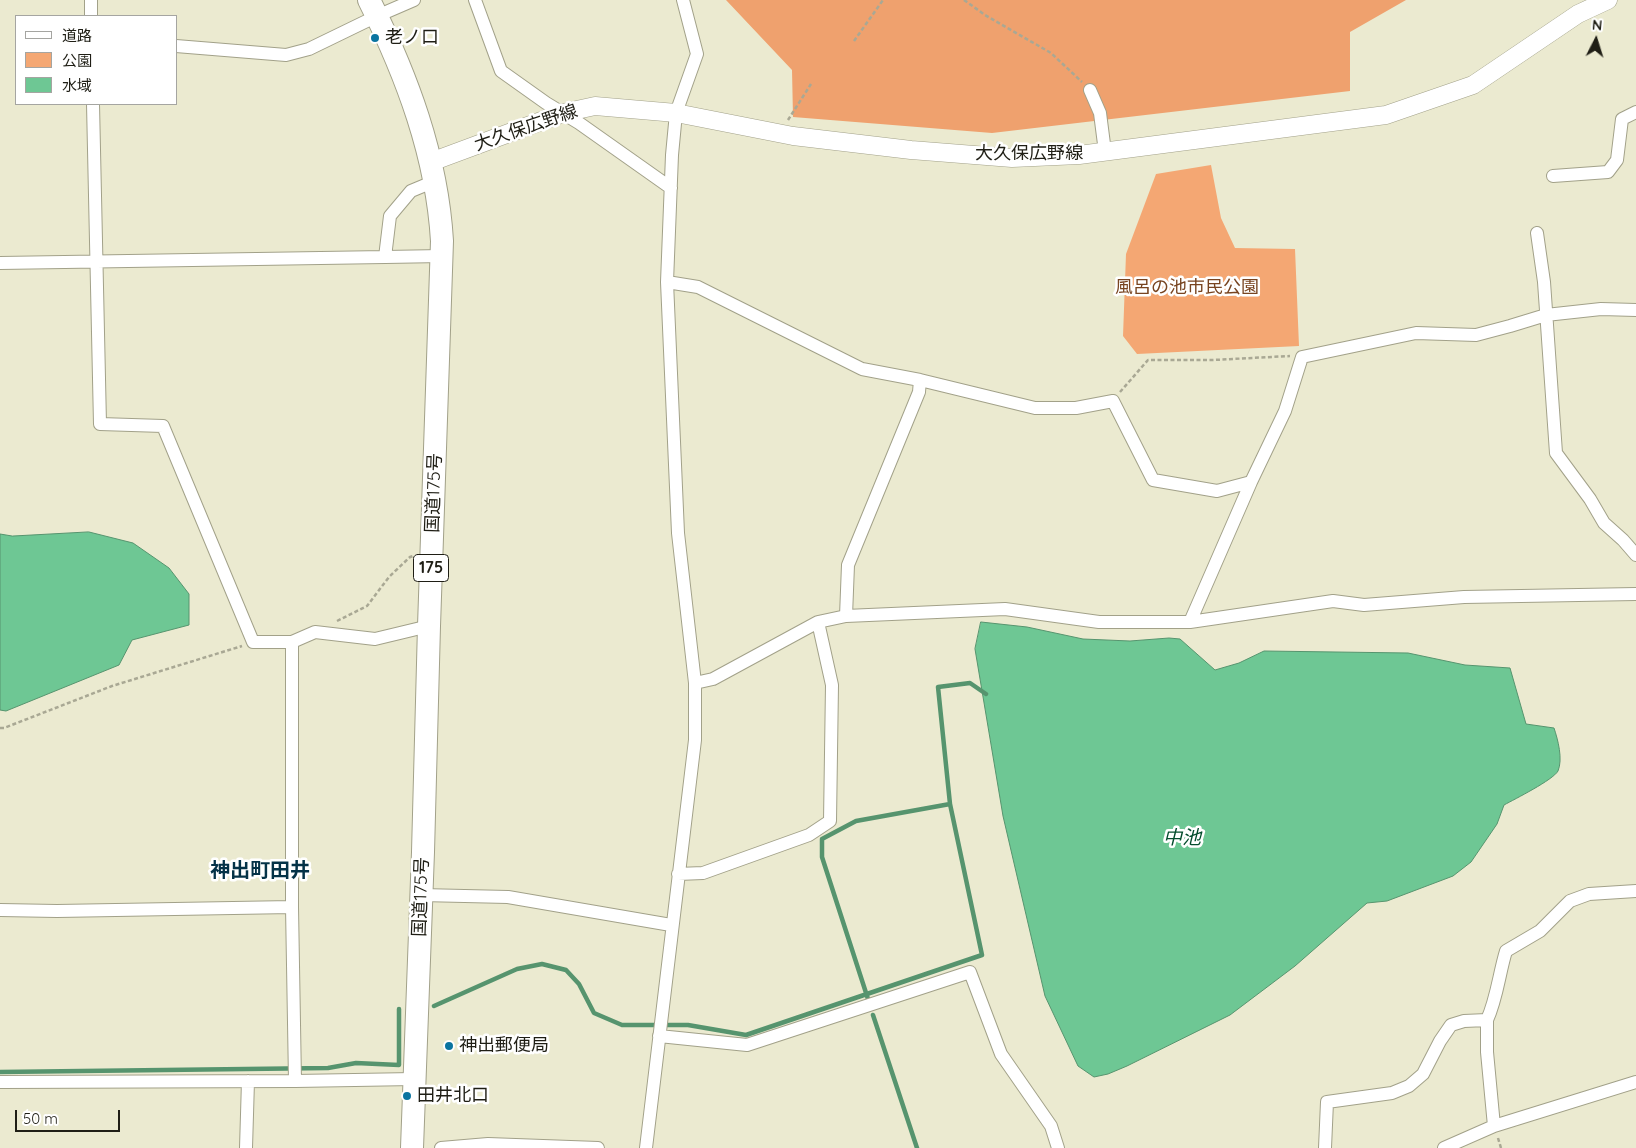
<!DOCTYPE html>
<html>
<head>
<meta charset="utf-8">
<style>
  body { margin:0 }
  #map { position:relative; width:1636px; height:1148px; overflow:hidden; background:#ebead0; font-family:Quicksand,"Noto Sans JP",sans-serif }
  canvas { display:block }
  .legend { position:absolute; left:15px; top:15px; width:162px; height:90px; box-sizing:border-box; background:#fff; border:1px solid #a5a5a1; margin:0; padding:6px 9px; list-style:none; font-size:15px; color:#1f1e15 }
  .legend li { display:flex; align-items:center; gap:10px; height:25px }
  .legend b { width:25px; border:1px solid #a5a5a1 }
  .north { position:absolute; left:1571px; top:15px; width:50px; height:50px; -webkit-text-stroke:4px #fff; paint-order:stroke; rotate:5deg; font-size:14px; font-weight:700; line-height:20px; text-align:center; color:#1f1e15 }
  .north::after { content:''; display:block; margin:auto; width:18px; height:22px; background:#1f1e15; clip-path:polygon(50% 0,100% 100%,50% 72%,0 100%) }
  .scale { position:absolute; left:15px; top:1110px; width:105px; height:22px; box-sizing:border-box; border:2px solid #1f1e15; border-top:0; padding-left:6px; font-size:15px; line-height:18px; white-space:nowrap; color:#1f1e15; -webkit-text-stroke:4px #fff; paint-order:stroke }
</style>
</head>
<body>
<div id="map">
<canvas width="1636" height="1148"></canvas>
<ul class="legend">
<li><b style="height:6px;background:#fff"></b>道路</li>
<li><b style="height:14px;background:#f4a773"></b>公園</li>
<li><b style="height:14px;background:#6ec794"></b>水域</li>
</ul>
<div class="north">N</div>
<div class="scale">50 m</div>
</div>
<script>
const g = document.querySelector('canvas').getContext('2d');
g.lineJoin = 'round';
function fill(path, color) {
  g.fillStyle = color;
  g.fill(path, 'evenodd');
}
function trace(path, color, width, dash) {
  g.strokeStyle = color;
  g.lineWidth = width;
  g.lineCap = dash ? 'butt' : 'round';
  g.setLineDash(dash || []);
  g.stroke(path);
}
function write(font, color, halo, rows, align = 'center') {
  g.font = font + ' Quicksand,"Noto Sans JP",sans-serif';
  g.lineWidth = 5;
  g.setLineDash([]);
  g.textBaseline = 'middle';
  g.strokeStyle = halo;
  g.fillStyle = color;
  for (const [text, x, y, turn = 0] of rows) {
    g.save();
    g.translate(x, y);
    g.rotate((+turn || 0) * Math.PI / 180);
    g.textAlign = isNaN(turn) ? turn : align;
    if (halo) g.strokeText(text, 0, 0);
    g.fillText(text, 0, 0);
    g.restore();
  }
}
const green = new Path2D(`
  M1211,165L1221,218L1235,248L1295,249L1299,346L1137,354L1123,336L1126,254L1156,174Z`);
const forest = new Path2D(`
  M726,0H1406L1350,32V91L992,133L793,117L792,70Z`);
const water = new Path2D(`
  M89,532L133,543L169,568L189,594V625L132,640L119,665L6,711L0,710V534L12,536Z
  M981,622L1027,627L1083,639L1130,641L1169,638L1180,639L1215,670L1239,663L1264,651L1408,653L1465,665L1510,668L1526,724L1554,728C1558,740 1563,759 1558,771C1553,780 1515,799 1504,805L1497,824L1471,862L1453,876L1387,901L1367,903L1295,966L1230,1015L1127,1066L1108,1074L1094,1077L1078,1066L1045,996L1003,816L975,649Z`);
const stream = new Path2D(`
  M868,999L822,857V839L856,821L950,804
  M434,1006L517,969L542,964L566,970L579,984L594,1013L622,1025H688L746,1035L982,955L950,804L938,687L970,683L986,694
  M873,1015L917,1148
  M0,1072L328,1068L356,1063L399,1065V1009`);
const path = new Path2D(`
  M964,0L985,15L1051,53L1082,82
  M854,41L883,0
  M788,120L811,84
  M1120,392L1148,360H1213L1290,356
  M337,621L367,606L389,577L410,557L413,556
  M0,728H4L112,686L242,646
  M1498,1138L1501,1148`);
const street = new Path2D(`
  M91,0V16
  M475,0L501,71L546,103L579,123L671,188
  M176,46L286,55L309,49L377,16L414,0
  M1090,90L1100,113L1105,152
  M93,104L100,424L163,426L253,642H292L315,632L375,639L429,626
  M1553,176L1608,172L1617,160L1622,119L1636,112
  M1537,233L1544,282L1556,453L1590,499L1604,523L1623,540L1636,555
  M385,257L442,256
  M0,263L385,257L390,216L411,191L435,181
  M667,282L698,287L862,369L920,380L1035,408H1076L1113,401L1153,480L1217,491L1251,482
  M846,616L848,565L919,392L920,380
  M1190,622L1251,482L1285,411L1302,357L1416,333L1476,335L1510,326L1546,315L1601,309L1636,310
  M292,642V907L295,1081
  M695,683L713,679L818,622L846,616L1005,609L1099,622H1190L1333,601L1364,605L1464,597L1636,594
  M678,874L703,873L809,835L830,821L832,685L818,622
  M421,895L508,897L671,925
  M0,910L57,911L292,907
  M1487,1020V1052L1494,1126
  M659,1036L747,1045L970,972L1001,1054L1051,1126L1058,1148
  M0,1082L295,1081L414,1079
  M246,1148L248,1081
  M441,1148L488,1144L598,1148
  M646,1148L695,740V683L678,533L667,282L672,155L676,113L697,54L683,0
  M1325,1148L1327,1102L1392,1093L1409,1086L1423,1074L1440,1041L1451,1025L1464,1021L1487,1020C1497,998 1499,974 1506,951L1540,931L1570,901L1589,894L1636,891
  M1444,1148L1494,1126L1636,1082`);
const secondary = new Path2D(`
  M431,162L563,113L595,106L676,113L793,136L911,150L1012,158L1079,155L1386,115L1473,85L1578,14L1608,0`);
const highway = new Path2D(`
  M369,0C407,76 437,156 442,241L429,626L423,852L412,1148`);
const markers = [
  [375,38,5,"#0a74a0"],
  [449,1046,5,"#0a74a0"],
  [407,1096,5,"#0a74a0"]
];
const shields = [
  [431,568,35]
];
const shieldNames = [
  ["175",431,568]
];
const poiNames = [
  ["老ノ口",385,38],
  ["神出郵便局",459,1046],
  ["田井北口",417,1096]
];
const streetNames = [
  ["大久保広野線",526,128,-19],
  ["大久保広野線",1029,154],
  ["国道175号",434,493,-88],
  ["国道175号",421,897,-88]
];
const parkNames = [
  ["風呂の池市民公園",1187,288]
];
const waterNames = [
  ["中池",1182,838]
];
const quarterNames = [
  ["神出町田井",260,871]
];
fill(green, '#f4a773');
fill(forest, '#efa16e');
fill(water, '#6ec794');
trace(water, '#56946e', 1);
trace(stream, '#56946e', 4.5);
trace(street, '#a2a189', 14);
trace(secondary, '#a2a189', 19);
trace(highway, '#a2a189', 24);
trace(path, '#a9a894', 2.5, [4, 2.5]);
trace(street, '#fff', 12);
trace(secondary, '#fff', 18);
trace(highway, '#fff', 22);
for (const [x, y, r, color] of markers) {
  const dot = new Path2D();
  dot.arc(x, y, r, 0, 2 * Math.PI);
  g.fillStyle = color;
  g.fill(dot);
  trace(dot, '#fff', 2);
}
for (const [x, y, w] of shields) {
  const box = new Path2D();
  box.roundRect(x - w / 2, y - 13.5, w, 27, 4);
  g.fillStyle = '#fff';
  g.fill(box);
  trace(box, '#1f1e15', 1);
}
write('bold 16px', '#1f1e15', null, shieldNames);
write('18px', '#1f1e15', '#fff', poiNames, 'left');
write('18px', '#1f1e15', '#fff', streetNames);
write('18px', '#784420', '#fff', parkNames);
write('italic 19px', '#044d2d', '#fff', waterNames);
write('bold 20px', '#043247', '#fff', quarterNames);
</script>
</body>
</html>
